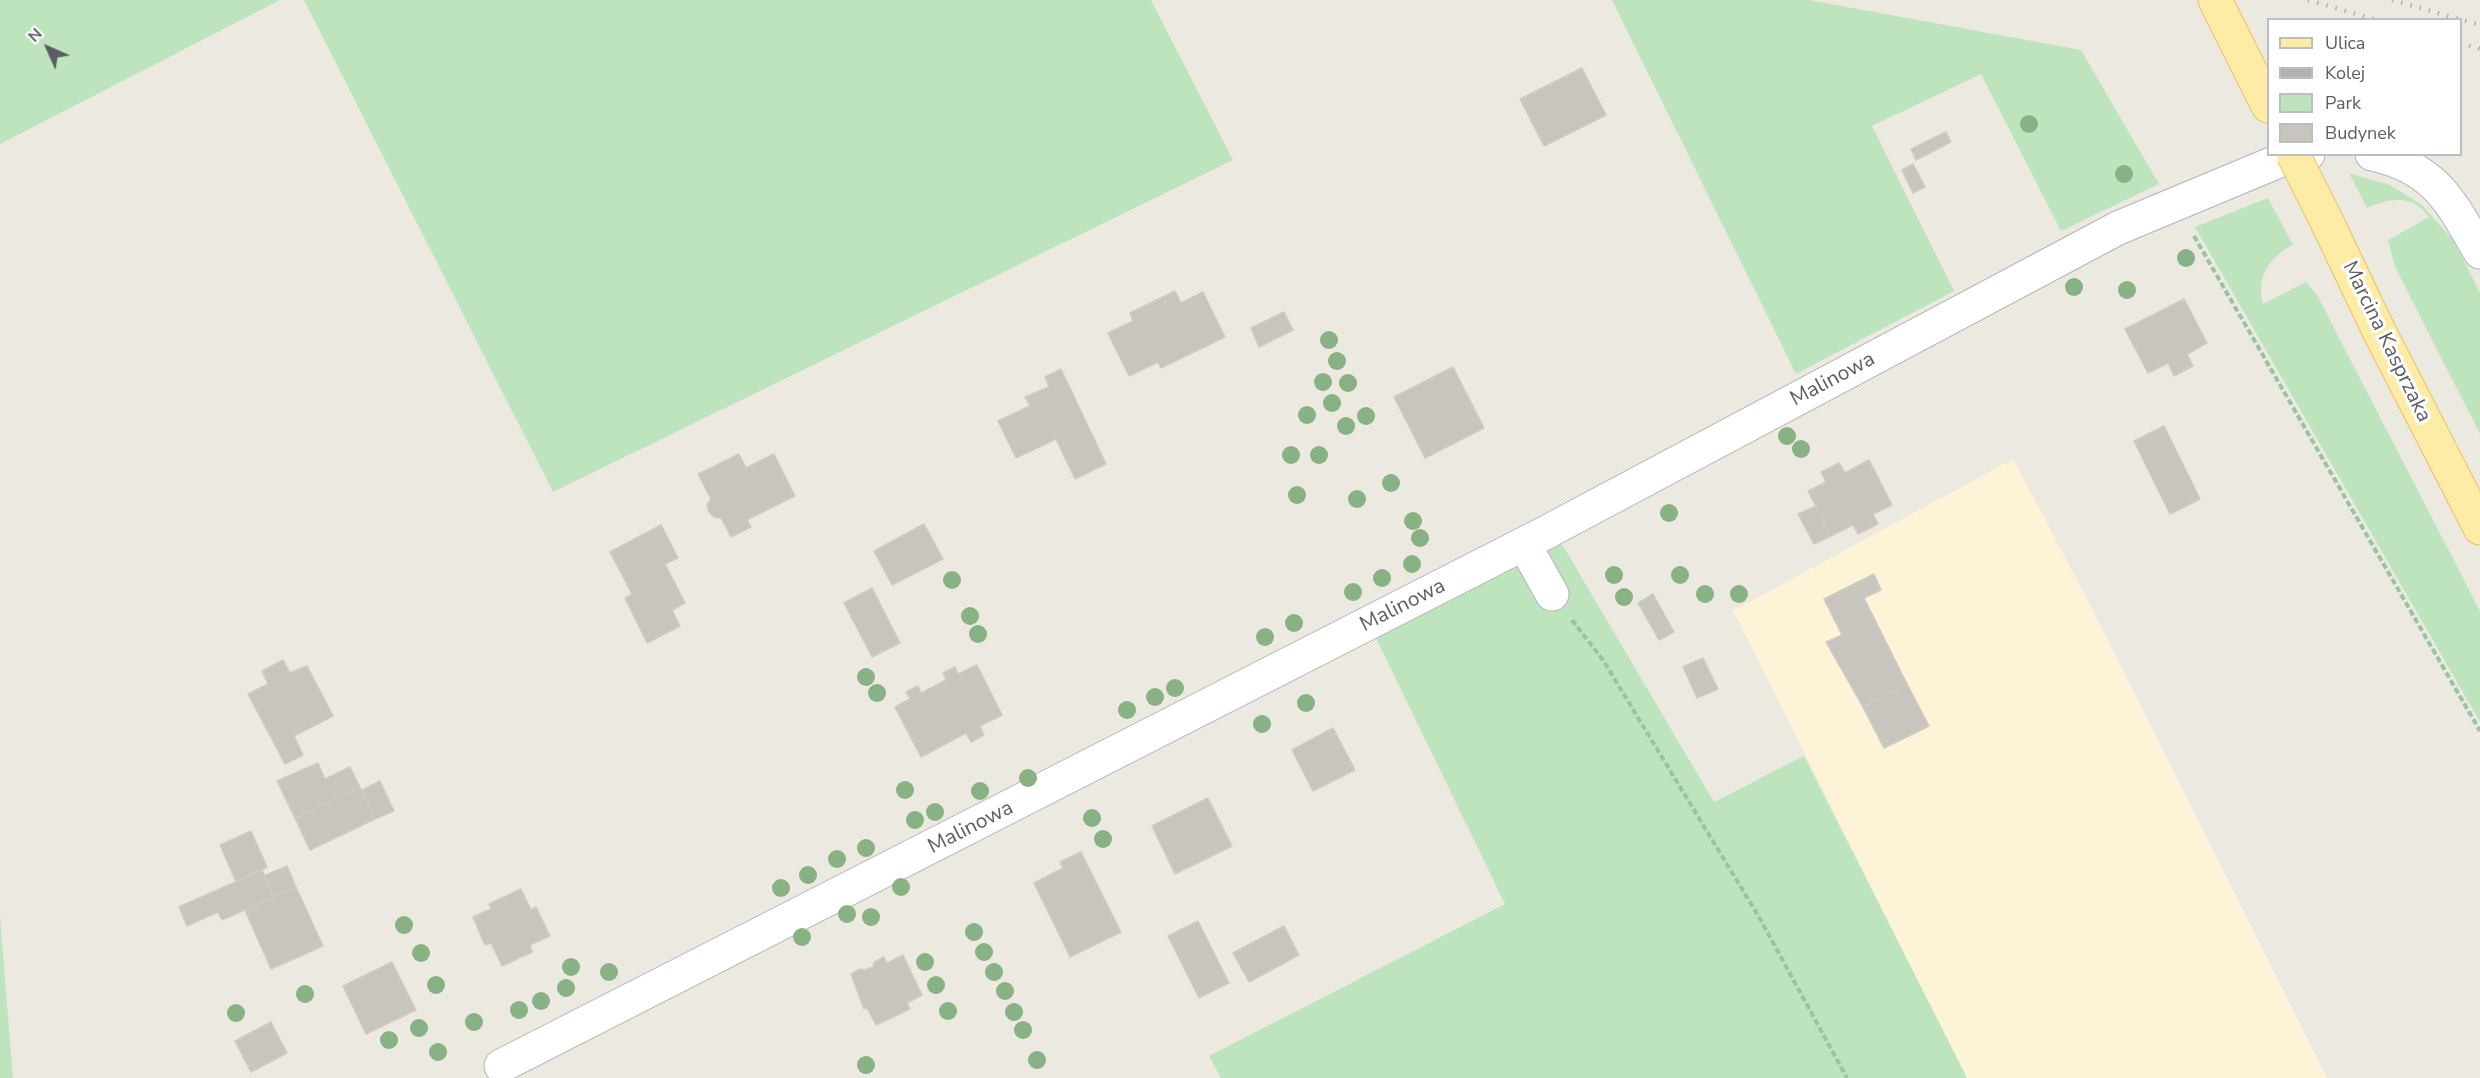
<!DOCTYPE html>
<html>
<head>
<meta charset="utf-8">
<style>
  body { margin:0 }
  #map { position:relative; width:2480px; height:1078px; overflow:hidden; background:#ece9e1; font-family:"Nunito Sans",sans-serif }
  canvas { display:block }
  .legend { position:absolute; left:2267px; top:18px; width:195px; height:138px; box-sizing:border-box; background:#fff; border:2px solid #bdbec0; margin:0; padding:8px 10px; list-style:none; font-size:18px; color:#5a5d62 }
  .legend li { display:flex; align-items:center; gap:12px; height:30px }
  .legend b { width:30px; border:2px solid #bdbec0 }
  .north { position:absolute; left:18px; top:18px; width:60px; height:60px; -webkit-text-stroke:4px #fff; paint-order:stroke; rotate:315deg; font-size:16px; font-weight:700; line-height:24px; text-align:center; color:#5a5d62 }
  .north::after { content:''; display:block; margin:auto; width:21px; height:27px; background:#5a5d62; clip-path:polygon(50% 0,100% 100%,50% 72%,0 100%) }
</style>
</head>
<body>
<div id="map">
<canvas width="2480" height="1078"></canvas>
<ul class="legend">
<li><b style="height:8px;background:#fdeca5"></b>Ulica</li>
<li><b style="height:8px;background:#b0b1b2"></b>Kolej</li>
<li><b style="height:16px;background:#bee4be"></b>Park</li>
<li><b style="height:16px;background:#c8c4be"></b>Budynek</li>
</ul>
<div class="north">N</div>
</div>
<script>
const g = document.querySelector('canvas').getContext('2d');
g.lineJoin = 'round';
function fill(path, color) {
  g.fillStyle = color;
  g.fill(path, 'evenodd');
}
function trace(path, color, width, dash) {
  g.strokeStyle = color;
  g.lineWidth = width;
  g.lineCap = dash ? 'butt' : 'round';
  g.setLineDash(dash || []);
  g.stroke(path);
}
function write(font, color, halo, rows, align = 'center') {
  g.font = font + ' "Nunito Sans",sans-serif';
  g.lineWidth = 6;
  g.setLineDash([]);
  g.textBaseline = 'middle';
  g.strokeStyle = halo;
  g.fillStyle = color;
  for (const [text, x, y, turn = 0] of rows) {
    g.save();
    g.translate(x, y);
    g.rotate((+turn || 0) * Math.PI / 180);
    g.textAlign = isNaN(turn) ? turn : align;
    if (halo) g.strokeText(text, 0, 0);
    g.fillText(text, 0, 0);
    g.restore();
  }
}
const commercial = new Path2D(`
  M2013,459L2084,593L2327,1078H1967L1733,611Z`);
const green = new Path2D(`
  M0,0H280L0,144Z
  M304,0H1151L1233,160L553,492Z
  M1612,0H1809L2081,50L2159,184L2061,231L1981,74L1872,126L1954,291L1796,374Z
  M2349,173L2390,185L2422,205L2454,241L2480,293V434L2395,267L2388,240L2429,217C2412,194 2391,198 2367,208Z
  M2268,198L2293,245C2269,257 2256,277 2263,304L2306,282L2317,295L2480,611V722L2195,227Z
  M1559,539L1714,802L1804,756L1967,1078H1221L1209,1056L1505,904L1374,634Z
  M0,912L1,930L13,1078H0Z`);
const building = new Path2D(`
  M1582,68L1606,115L1544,146L1520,99Z
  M1946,132L1951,142L1916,160L1911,149Z
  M1913,164L1925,187L1913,193L1902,170Z
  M1175,291L1181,303L1203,292L1225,337L1161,368L1158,362L1129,376L1108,333L1133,321L1130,313Z
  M2184,299L2207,343L2187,354L2193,366L2174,376L2168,363L2148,373L2125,329Z
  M1284,312L1293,330L1259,347L1251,328Z
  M1453,367L1484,428L1425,458L1394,397Z
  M1061,369L1106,464L1075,479L1056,439L1016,458L998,421L1030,406L1025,397L1049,387L1045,377Z
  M2164,426L2200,499L2170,514L2134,441Z
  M739,454L746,468L774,454L795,496L747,520L751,527L731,537L721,518L714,517L709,512L707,505L711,499L698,474Z
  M1869,460L1892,505L1873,514L1878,524L1858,534L1853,525L1831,536L1808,491L1826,482L1821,472L1839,463L1845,473Z
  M1816,506L1831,536L1814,544L1798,514Z
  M924,524L943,559L892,585L874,551Z
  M661,525L678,558L665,564L685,603L672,610L680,626L647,643L625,598L632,594L610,552Z
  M1874,574L1881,590L1864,598L1907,684L1863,707L1826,642L1842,635L1824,599Z
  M872,588L900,643L872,657L844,603Z
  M1653,594L1674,632L1659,640L1638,603Z
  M1703,658L1718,689L1697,698L1683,667Z
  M283,660L290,673L307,666L333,716L294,736L303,755L285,764L248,694L268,684L262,671Z
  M977,665L1002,715L980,726L984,735L971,742L966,733L921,757L895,707L910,699L906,692L918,686L921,693L946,680L943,673L955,667L958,674Z
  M1907,684L1929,726L1884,748L1863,707Z
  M1333,728L1355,770L1313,791L1292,750Z
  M318,763L325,779L350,767L360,787L295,818L277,781Z
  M380,781L394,811L375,819L362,790Z
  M360,787L375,819L310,850L295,818Z
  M1208,798L1232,846L1175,874L1152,826Z
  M251,831L267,867L236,882L220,845Z
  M1081,852L1121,932L1070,957L1034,883L1063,868L1060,862Z
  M287,866L296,887L274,897L264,876Z
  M262,870L274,897L222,920L218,912L187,926L179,907Z
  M296,887L323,946L271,969L245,910Z
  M521,889L531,910L536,907L550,936L530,945L532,952L502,966L491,943L485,945L473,917L491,909L489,904Z
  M1198,921L1229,983L1199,998L1168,936Z
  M1284,926L1299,955L1249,982L1233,953Z
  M903,955L922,995L907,1003L910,1009L876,1025L867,1008L864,1009L851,974L860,969L865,970L873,967L874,962L884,957L887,963Z
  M392,962L416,1010L366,1034L343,986Z
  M271,1022L287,1053L251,1072L235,1041Z`);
const path = new Path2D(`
  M2194,236L2480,731
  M1572,620L1603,660L1759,917L1847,1078`);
const minor = new Path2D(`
  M2372,154C2435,168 2450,200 2480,252
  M1524,544L1552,594
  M501,1066L1545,533L2118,228L2286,158L2308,154`);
const major = new Path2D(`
  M2215,0L2268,106
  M2328,224L2377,327L2480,528`);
const rail = new Path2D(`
  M2308,0L2377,20
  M2392,0L2480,25
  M2460,43L2480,49`);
const majorBridge = new Path2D(`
  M2293,154L2328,224`);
const trees = [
  [2029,124],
  [2124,174],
  [2186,258],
  [2074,287],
  [2127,290],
  [1329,340],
  [1337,361],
  [1323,382],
  [1348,383],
  [1332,403],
  [1307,415],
  [1366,416],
  [1346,426],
  [1787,436],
  [1801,449],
  [1291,455],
  [1319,455],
  [1391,483],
  [1297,495],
  [1357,499],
  [1669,513],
  [1413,521],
  [1420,538],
  [1412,564],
  [1614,575],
  [1680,575],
  [1382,578],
  [952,580],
  [1353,592],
  [1705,594],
  [1739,594],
  [1624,597],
  [970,616],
  [1294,623],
  [978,634],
  [1265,637],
  [866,677],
  [1175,688],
  [877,693],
  [1155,697],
  [1306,703],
  [1127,710],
  [1262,724],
  [1028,778],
  [905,790],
  [980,791],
  [935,812],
  [1092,818],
  [915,820],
  [1103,839],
  [866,848],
  [837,859],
  [808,875],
  [901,887],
  [781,888],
  [847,914],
  [871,917],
  [404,925],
  [974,932],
  [802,937],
  [984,952],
  [421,953],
  [925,962],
  [571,967],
  [609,972],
  [994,972],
  [436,985],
  [936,985],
  [566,988],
  [1005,991],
  [305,994],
  [541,1001],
  [519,1010],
  [948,1011],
  [1014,1012],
  [236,1013],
  [474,1022],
  [419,1028],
  [1023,1030],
  [389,1040],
  [438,1052],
  [1037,1060],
  [866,1065]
];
const streetNames = [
  ["Marcina Kasprzaka",2386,342,64],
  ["Malinowa",1833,380,-28],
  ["Malinowa",1403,606,-27],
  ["Malinowa",971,828,-27]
];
fill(commercial, '#fdf3d6');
fill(green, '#bee4be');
fill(building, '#c8c4be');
trace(building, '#d1cbc0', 1.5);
trace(minor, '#b2b4b8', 35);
trace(major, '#edc059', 35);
trace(path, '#97c4a2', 4, [6, 3]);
trace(minor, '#fff', 33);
trace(major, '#fdeca5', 33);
trace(rail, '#b0b1b2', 4.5, [1.5, 8]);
trace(majorBridge, '#edc059', 35, []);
trace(majorBridge, '#fdeca5', 33);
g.fillStyle = '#88b184';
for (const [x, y] of trees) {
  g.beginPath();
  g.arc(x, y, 9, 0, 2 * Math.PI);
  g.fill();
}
write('21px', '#5a5d62', '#fff', streetNames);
</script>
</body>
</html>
